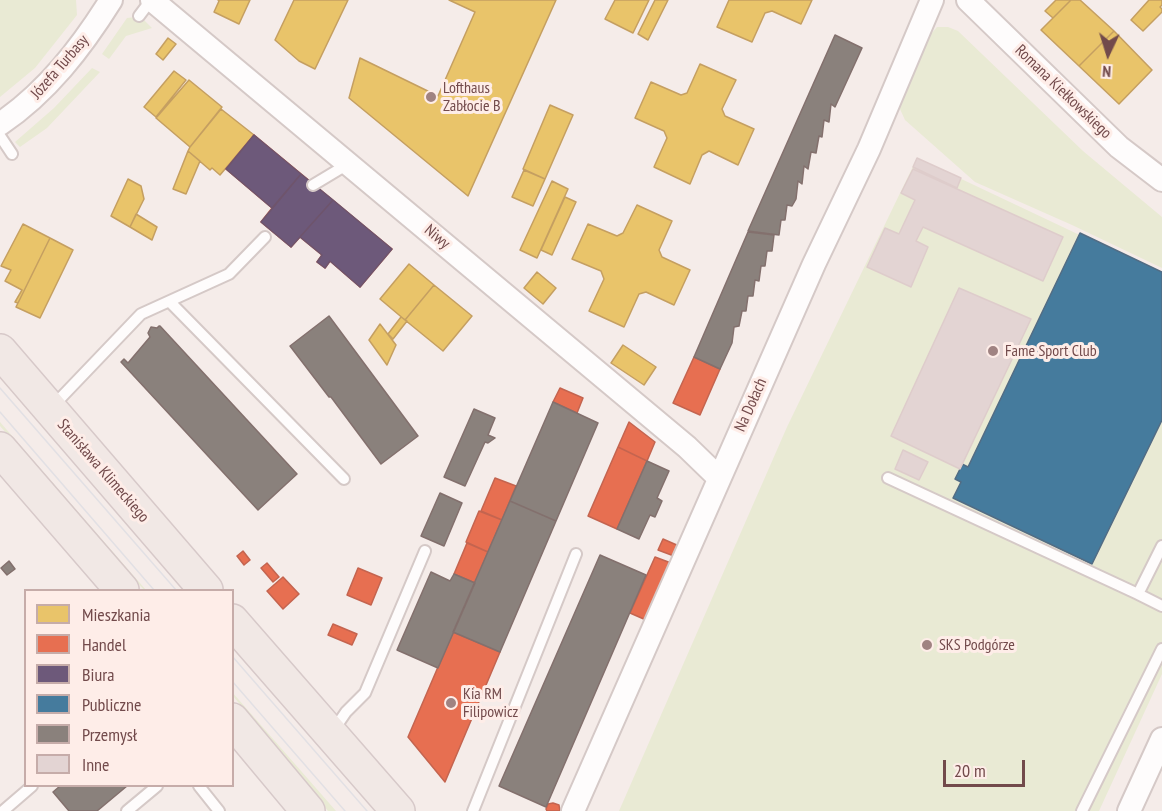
<!DOCTYPE html>
<html>
<head>
<meta charset="utf-8">
<style>
  body { margin:0 }
  #map { position:relative; width:1162px; height:811px; overflow:hidden; background:#f5ece9; font-family:"PT Sans Narrow",sans-serif }
  canvas { display:block }
  .legend { position:absolute; left:24px; top:589px; width:210px; height:198px; box-sizing:border-box; background:#feede8; border:2px solid #c6aca9; margin:0; padding:8px 10px; list-style:none; font-size:18px; color:#724a4b }
  .legend li { display:flex; align-items:center; gap:12px; height:30px }
  .legend b { width:30px; border:2px solid #c6aca9 }
  .north { position:absolute; left:1078px; top:24px; width:60px; height:60px; -webkit-text-stroke:4px #feede8; paint-order:stroke; rotate:184deg; font-size:16px; font-weight:700; line-height:24px; text-align:center; color:#724a4b }
  .north::after { content:''; display:block; margin:auto; width:21px; height:27px; background:#724a4b; clip-path:polygon(50% 0,100% 100%,50% 72%,0 100%) }
  .scale { position:absolute; left:943px; top:760px; width:82px; height:27px; box-sizing:border-box; border:3px solid #724a4b; border-top:0; padding-left:8px; font-size:18px; line-height:21px; white-space:nowrap; color:#724a4b; -webkit-text-stroke:4px #feede8; paint-order:stroke }
</style>
</head>
<body>
<div id="map">
<canvas width="1162" height="811"></canvas>
<ul class="legend">
<li><b style="height:16px;background:#e9c46a"></b>Mieszkania</li>
<li><b style="height:16px;background:#e76f51"></b>Handel</li>
<li><b style="height:16px;background:#6d597a"></b>Biura</li>
<li><b style="height:16px;background:#457b9d"></b>Publiczne</li>
<li><b style="height:16px;background:#8a817c"></b>Przemysł</li>
<li><b style="height:16px;background:#e3d4d3"></b>Inne</li>
</ul>
<div class="north">N</div>
<div class="scale">20 m</div>
</div>
<script>
const g = document.querySelector('canvas').getContext('2d');
g.lineJoin = 'round';
function fill(path, color) {
  g.fillStyle = color;
  g.fill(path, 'evenodd');
}
function trace(path, color, width, dash) {
  g.strokeStyle = color;
  g.lineWidth = width;
  g.lineCap = dash ? 'butt' : 'round';
  g.setLineDash(dash || []);
  g.stroke(path);
}
function write(font, color, halo, rows, align = 'center') {
  g.font = font + ' "PT Sans Narrow",sans-serif';
  g.lineWidth = 6;
  g.setLineDash([]);
  g.textBaseline = 'middle';
  g.strokeStyle = halo;
  g.fillStyle = color;
  for (const [text, x, y, turn = 0] of rows) {
    g.save();
    g.translate(x, y);
    g.rotate((+turn || 0) * Math.PI / 180);
    g.textAlign = isNaN(turn) ? turn : align;
    if (halo) g.strokeText(text, 0, 0);
    g.fillText(text, 0, 0);
    g.restore();
  }
}
const green = new Path2D(`
  M0,0H76L77,15L35,68L0,97Z
  M136,17L143,19L152,28L126,36L109,59L102,54L127,18Z
  M937,27H948L958,31L1083,151L1162,217V268L1072,225L975,182L905,120L900,109L901,97L930,35Z
  M92,68L100,72L47,128L20,147L15,142L54,108Z
  M917,158L1162,274V674L1099,811H619L787,427Z
  M0,376L122,516L121,517L0,378Z
  M0,422L146,590H144L0,426Z
  M232,692L336,811H328L233,696Z`);
const homes = new Path2D(`
  M218,0H250L239,24L214,12L219,1Z
  M294,0H348L315,69L299,61L275,40Z
  M449,0H556L468,196L349,98L360,58L438,96L475,12Z
  M615,0H649L633,33L605,19Z
  M655,0H668L648,40L638,34Z
  M729,0H812L801,24L772,11L765,13L752,42L717,27Z
  M1056,0H1071L1053,18L1045,11Z
  M1071,0H1080L1114,31L1079,66L1041,30Z
  M1149,0H1162V5L1160,7L1162,9V12L1143,31L1131,20Z
  M1114,31L1152,70L1119,104L1079,66Z
  M168,38L176,44L163,60L156,54Z
  M700,64L736,80L722,109L725,116L754,129L738,165L709,151L702,155L690,184L654,167L667,138L664,131L635,118L651,82L681,95L687,93Z
  M174,71L186,80L156,117L144,107Z
  M189,80L222,107L190,147L156,118Z
  M550,105L573,115L545,179L523,169Z
  M221,109L254,135L220,175L212,168L210,170L188,151L190,147Z
  M188,151L200,161L186,194L173,189Z
  M524,170L545,179L533,206L512,197Z
  M128,179L141,186L144,199L130,227L111,216Z
  M552,181L568,189L537,258L520,250Z
  M565,197L576,202L552,255L541,250Z
  M637,205L672,221L659,250L662,257L690,270L674,305L646,292L639,294L624,327L589,311L604,279L601,271L572,259L588,224L617,236L623,233Z
  M136,214L157,227L152,240L130,227Z
  M23,224L50,238L18,303L15,302L22,290L5,281L11,270L1,266Z
  M50,238L73,250L40,318L16,307Z
  M409,264L434,285L405,320L380,299Z
  M537,272L556,288L543,304L524,288Z
  M434,285L472,316L443,351L405,320Z
  M401,317L407,321L393,339L388,334Z
  M380,324L396,345L387,365L369,340Z
  M623,345L656,367L644,385L611,363Z`);
const shops = new Path2D(`
  M254,135L392,249L360,287L330,261L325,268L317,262L322,255L300,237L291,247L261,222L272,208L226,169Z
  M694,357L720,369L700,415L673,403Z
  M560,388L583,398L577,413L553,402Z
  M629,422L655,442L647,461L618,447Z
  M618,447L647,461L617,529L588,516Z
  M495,478L516,486L502,520L481,511Z
  M479,511L502,520L488,552L466,542Z
  M663,539L679,546L674,556L658,550Z
  M467,543L488,552L475,583L454,574Z
  M243,551L250,560L244,565L237,556Z
  M655,557L671,563L646,620L630,613Z
  M267,563L279,577L273,582L261,568Z
  M358,568L382,578L371,605L347,595Z
  M283,577L299,594L283,609L267,591Z
  M333,624L357,634L352,645L328,635Z
  M453,632L500,652L445,782L408,737Z
  M553,803L559,805L560,811H547L546,809L548,804Z`);
const offices = new Path2D(`
  M254,135L301,174L272,208L226,169Z
  M301,174L333,200L291,247L261,222Z
  M333,200L392,249L360,287L330,261L325,268L317,262L322,255L300,237Z`);
const public = new Path2D(`
  M1080,233L1162,272V420L1092,564L953,498L961,482L955,479L960,469L962,464L968,467Z`);
const industry = new Path2D(`
  M835,35L862,48L835,107L831,104L829,122L824,120L822,137L819,136L816,153L811,152L808,169L804,166L802,184L798,181L796,199L792,206L787,205L785,220H781L779,235L748,231Z
  M748,232L774,235L772,251H767L765,266H761L759,281L755,280L753,296H748L746,311H742L739,326L734,327L732,343L720,369L694,357Z
  M329,316L418,436L381,464L331,397H329L290,346Z
  M159,326H160L297,474L258,510L121,362L124,359L128,363L150,337L148,333L151,327L157,328Z
  M553,402L598,423L556,521L510,501Z
  M474,409L495,418L488,435L495,438L488,443L485,442L465,486L444,477Z
  M647,461L669,471L657,498L662,501L655,517L650,515L639,539L617,529Z
  M440,493L462,503L444,546L421,536Z
  M510,501L556,521L500,652L453,632Z
  M600,555L646,575L546,807L499,786Z
  M9,561L15,569L7,575L1,568Z
  M431,572L450,581L454,574L475,583L438,668L397,650Z
  M60,786H127L97,811H69L53,792Z`);
const building = new Path2D(`
  M917,158L961,178L957,188L913,167Z
  M913,169L1063,237L1043,281L923,227L916,241L928,247L911,287L867,267L885,228L899,234L915,200L901,193Z
  M959,288L1031,319L960,469L891,436Z
  M903,450L928,462L919,480L895,469Z`);
const lane = new Path2D(`
  M139,16L151,0
  M0,136L12,154
  M313,185L348,164
  M170,302L344,479
  M52,407L141,314L229,274L265,237
  M888,478L1138,594L1162,546
  M1138,594L1162,606
  M333,731L346,712L365,693L425,551
  M199,786L219,811
  M3,811L32,786
  M127,811L157,786
  M473,811L576,554
  M1082,811L1162,649`);
const street = new Path2D(`
  M152,0L687,447L719,478
  M968,0L1119,147L1162,180
  M0,124C47,92 81,48 111,0
  M573,811L814,264L869,149L932,0
  M1129,811L1162,739`);
const primary = new Path2D(`
  M0,351L206,590
  M0,449L122,590
  M232,621L398,811
  M232,720L308,811`);
const tram = new Path2D(`
  M0,388L176,590
  M0,412L154,590
  M232,656L367,811
  M232,681L345,811`);
const markers = [
  [431,97,6,"#a08382"],
  [993,351,6,"#a08382"],
  [927,645,6,"#a08382"],
  [451,703,6,"#a08382"]
];
const streetNames = [
  ["Józefa Turbasy",60,67,-49],
  ["Romana Kiełkowskiego",1063,92,44],
  ["Niwy",437,237,40],
  ["Na Dołach",751,405,-66],
  ["Stanisława Klimeckiego",103,471,49]
];
const poiNames = [
  ["Lofthaus",443,88],
  ["Zabłocie B",443,106],
  ["Fame Sport Club",1005,351],
  ["SKS Podgórze",939,645],
  ["Kia RM",463,694],
  ["Filipowicz",463,712]
];
fill(green, '#e9ead4');
fill(homes, '#e9c46a');
trace(homes, '#c59f61', 1.5);
fill(shops, '#e76f51');
trace(shops, '#c4644f', 1.5);
fill(offices, '#6d597a');
trace(offices, '#6e546c', 1.5);
fill(public, '#457b9d');
trace(public, '#526c84', 1.5);
fill(industry, '#8a817c');
trace(industry, '#83706d', 1.5);
fill(building, '#e3d4d3');
trace(building, '#decccb', 1.5);
trace(lane, '#d5c9c7', 14);
trace(street, '#d5c9c7', 26);
trace(primary, '#d7c9c9', 36);
trace(lane, '#fefcfc', 10);
trace(street, '#fefcfc', 22);
trace(primary, '#f1e8e5', 33);
trace(tram, '#e2e0e4', 1.5);
for (const [x, y, r, color] of markers) {
  const dot = new Path2D();
  dot.arc(x, y, r, 0, 2 * Math.PI);
  g.fillStyle = color;
  g.fill(dot);
  trace(dot, '#feede8', 2);
}
write('16px', '#724a4b', '#feede8', streetNames);
write('16px', '#724a4b', '#feede8', poiNames, 'left');
</script>
</body>
</html>
